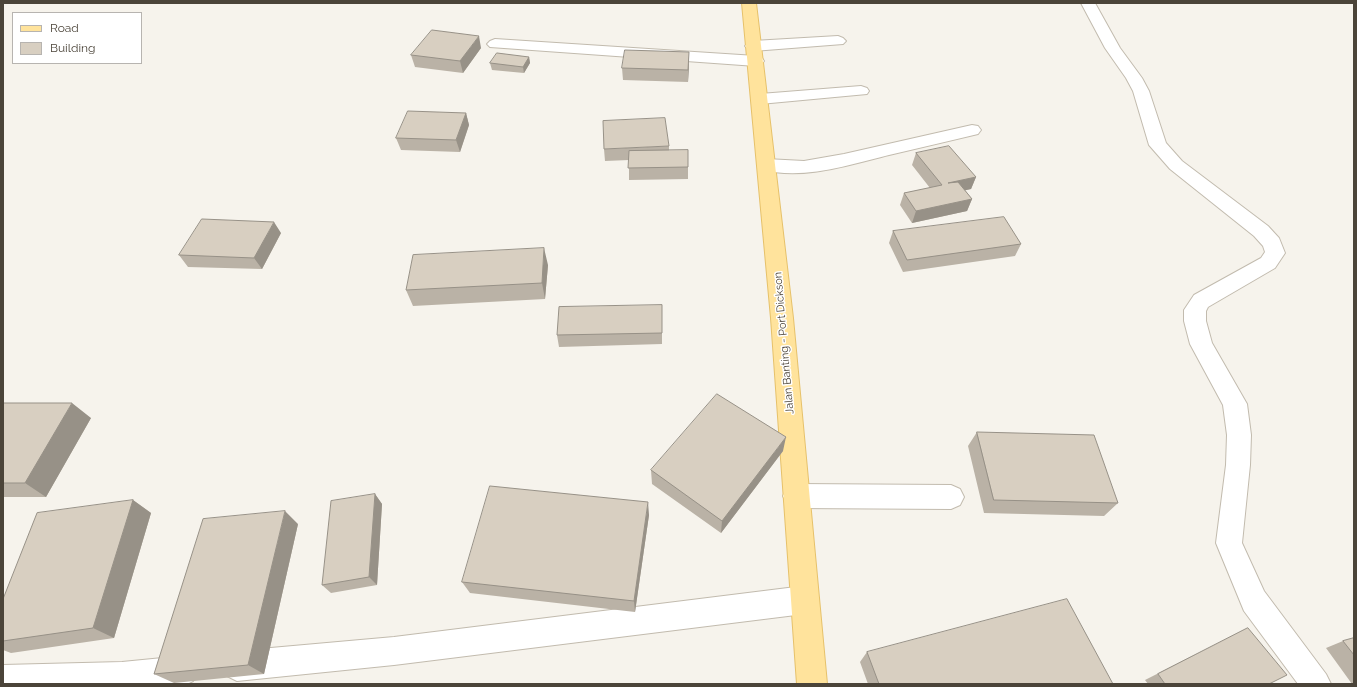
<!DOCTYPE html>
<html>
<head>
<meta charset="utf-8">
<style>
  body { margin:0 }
  #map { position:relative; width:1357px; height:687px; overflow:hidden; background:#f6f3ec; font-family:Raleway,sans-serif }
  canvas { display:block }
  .frame { position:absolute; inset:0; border:4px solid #4b4439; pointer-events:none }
  .legend { position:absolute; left:12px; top:12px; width:130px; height:52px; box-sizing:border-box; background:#fff; border:1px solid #b7b4b0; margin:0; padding:5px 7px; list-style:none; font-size:12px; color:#4b4439 }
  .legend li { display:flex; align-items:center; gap:8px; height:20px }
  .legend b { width:20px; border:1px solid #b7b4b0 }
</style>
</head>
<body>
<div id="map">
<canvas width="1357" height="687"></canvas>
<div class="frame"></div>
<ul class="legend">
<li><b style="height:5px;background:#ffe39c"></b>Road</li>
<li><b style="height:11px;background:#d8cfc1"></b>Building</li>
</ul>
</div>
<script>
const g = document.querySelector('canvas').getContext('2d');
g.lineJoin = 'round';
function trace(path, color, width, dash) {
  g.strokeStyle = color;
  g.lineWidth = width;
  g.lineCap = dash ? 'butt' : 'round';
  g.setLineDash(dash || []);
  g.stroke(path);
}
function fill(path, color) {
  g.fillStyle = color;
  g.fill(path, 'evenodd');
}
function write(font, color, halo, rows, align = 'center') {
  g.font = font + ' Raleway,sans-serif';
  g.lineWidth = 3;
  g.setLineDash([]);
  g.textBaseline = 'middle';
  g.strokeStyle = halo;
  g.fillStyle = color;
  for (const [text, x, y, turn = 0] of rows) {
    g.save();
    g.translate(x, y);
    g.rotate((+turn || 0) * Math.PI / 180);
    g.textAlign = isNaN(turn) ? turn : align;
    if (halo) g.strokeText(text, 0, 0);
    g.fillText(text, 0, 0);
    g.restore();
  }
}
const minor = new Path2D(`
  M1081,3H1095L1120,48L1142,78L1149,91L1166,143L1182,161L1268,226L1279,238L1285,253L1275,268L1208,307L1206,311V321L1212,343L1247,404L1251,435L1250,465L1242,543L1264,591L1326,674L1331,684H1298L1244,611L1216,543L1226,465L1227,435L1223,405L1190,344L1184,321V310L1194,295L1261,258L1265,252L1263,246L1254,236L1170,169L1149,145L1133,91L1126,78L1105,48Z
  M838,36L843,38L846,41L843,44L753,51L748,49L745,46L748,43L753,41Z
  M495,39L756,56L762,58L764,61L762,64L756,66L490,47L487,44L490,41Z
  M861,86L867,88L869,91L867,94L760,104L754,102L752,99L754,96L760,94Z
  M972,125L978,126L981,130L978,134C949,141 919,148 889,155C848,165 802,181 760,169L757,165L760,161L766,159L804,161L844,154Z
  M796,484L951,485L960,489L964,497L960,505L951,509L796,508L787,504L783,496L787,488Z
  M804,586L814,590L818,600L814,610L804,614L394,665L237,681L227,676L222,666L227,656L237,651L394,637Z
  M183,656L193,661L198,671L193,681L187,684H3V665L122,662Z`);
const major = new Path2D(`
  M742,3H756L793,318L827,684H797L771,318Z`);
const wall = new Path2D(`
  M481,48L463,73L415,67L411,55Z
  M529,57L530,63L524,73L492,70L490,63Z
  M689,64L688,82L623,80L622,68Z
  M466,113L469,125L460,152L401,150L396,138Z
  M669,146V151L688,167V179L629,180V160L605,161L604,149Z
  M916,153L976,177L971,189L965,190L972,199L967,211L912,223L900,205L904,193L930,188L912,165Z
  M893,231L1021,244L1015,256L903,272L889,243Z
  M281,233L262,269L188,267L179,255Z
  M548,265L545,299L413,306L406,290Z
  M662,305V344L559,347L557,335Z
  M3,403L91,418L46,497H3Z
  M977,432L1118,503L1104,516L984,513L968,446Z
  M783,451L721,533L652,484L651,470Z
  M375,494L382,504L377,585L331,593L322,585Z
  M133,500L151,513L114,638L11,653L3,650V599Z
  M649,515L635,612L470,593L462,582Z
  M298,524L264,674L174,683L154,674Z
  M1248,628L1269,684H1148L1145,680Z
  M1354,638V684H1352L1326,648L1343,641Z
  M867,652L1113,684H868L860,662Z`);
const shadedWall = new Path2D(`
  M479,36L481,48L463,73L460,61Z
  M689,52V64L688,82V70Z
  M529,57L530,63L524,73L523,67Z
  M466,113L469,125L460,152L456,140Z
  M976,177L971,189L944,195L948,183Z
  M972,199L967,211L912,223L916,211Z
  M274,222L281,233L262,269L254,258Z
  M544,248L548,265L545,299L542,283Z
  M72,403L91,418L46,497L25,483Z
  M786,437L783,451L721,533L722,521Z
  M375,494L382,504L377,585L369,577Z
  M133,500L151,513L114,638L93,628Z
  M648,502L649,515L635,612L634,601Z
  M285,511L298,524L264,674L248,665Z`);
const building = new Path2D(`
  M432,30L479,36L460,61L411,55Z
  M625,50L689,52L688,70L622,68Z
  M497,53L529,57L523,67L490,63Z
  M408,111L466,113L456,140L396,138Z
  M665,118L669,146L604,149L603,121Z
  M949,146L976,177L948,183L958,182L972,199L916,211L904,193L942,185L916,153Z
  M688,150V167L628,168L629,151Z
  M1004,217L1021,244L907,260L893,231Z
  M202,219L274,222L254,258L179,255Z
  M544,248L542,283L406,290L413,255Z
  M662,305V333L557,335L559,307Z
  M717,394L786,437L722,521L651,470Z
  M3,403H72L25,483H3Z
  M977,432L1094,435L1118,503L994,500Z
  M490,486L648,502L634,601L462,582Z
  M375,494L369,577L322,585L331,501Z
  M133,500L93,628L3,641V599L37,513Z
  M285,511L248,665L154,674L203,519Z
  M1067,599L1113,684H879L867,652Z
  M1248,628L1287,675L1269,684H1165L1158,674Z
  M1354,638V655L1343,641Z`);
const streetNames = [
  ["Jalan Banting - Port Dickson",784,343,-95]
];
trace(minor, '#c2bbae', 2);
trace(major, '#e6c16a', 2);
fill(minor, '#fff');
fill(major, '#ffe39c');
fill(wall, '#bab2a6');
fill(shadedWall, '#979187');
fill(building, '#d8cfc1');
trace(building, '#979187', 1);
write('11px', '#4b4439', '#fff', streetNames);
</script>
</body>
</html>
